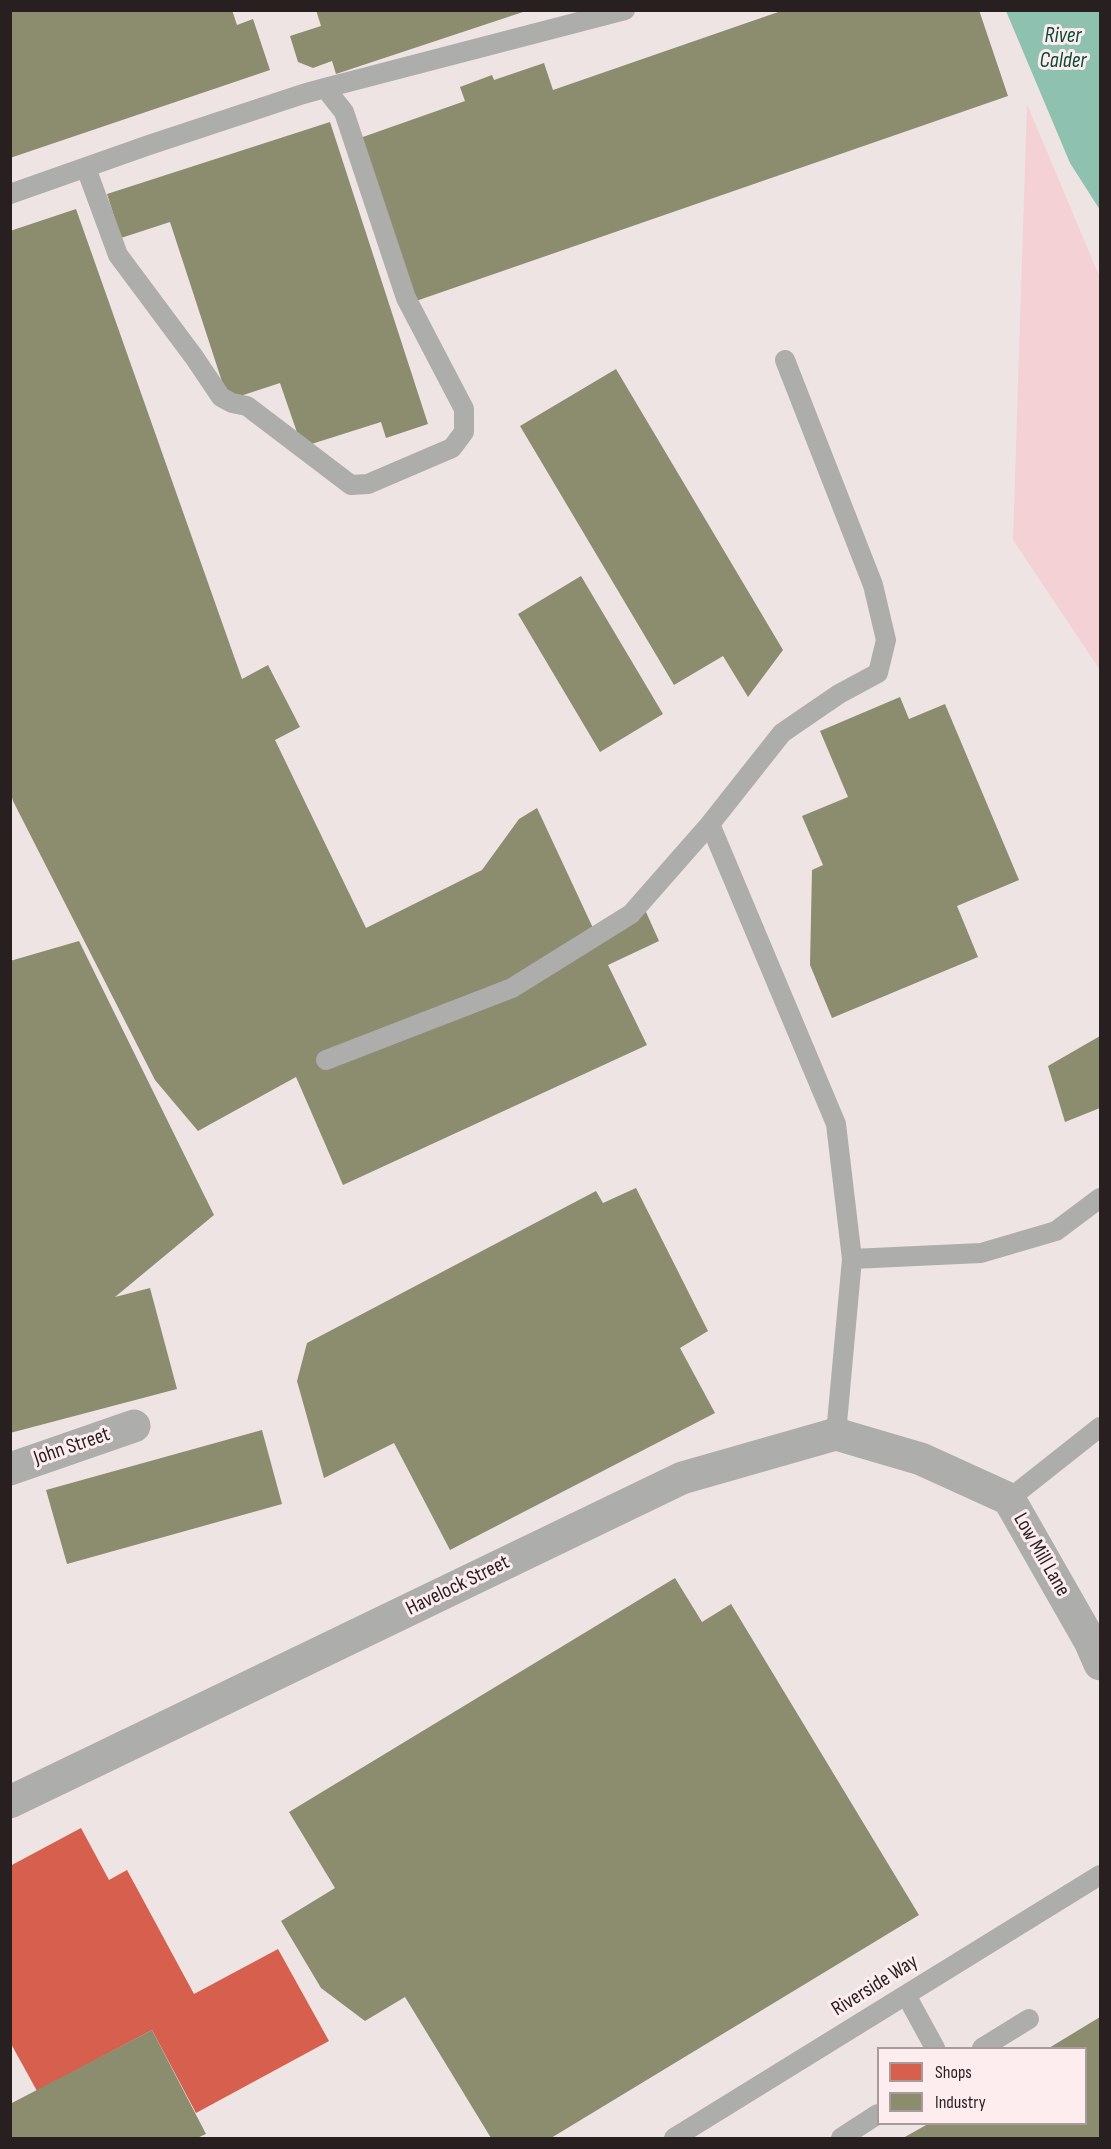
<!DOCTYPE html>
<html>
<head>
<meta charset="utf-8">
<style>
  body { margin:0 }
  #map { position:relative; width:1111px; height:2149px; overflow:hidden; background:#eee4e4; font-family:"Sofia Sans Condensed",sans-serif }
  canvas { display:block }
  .frame { position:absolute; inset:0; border:12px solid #271f20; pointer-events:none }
  .legend { position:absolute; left:877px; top:2047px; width:210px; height:78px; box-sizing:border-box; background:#feedef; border:2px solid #a89b9c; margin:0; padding:8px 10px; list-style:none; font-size:18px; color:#271f20 }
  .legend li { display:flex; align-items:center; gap:12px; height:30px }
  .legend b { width:30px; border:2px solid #a89b9c }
</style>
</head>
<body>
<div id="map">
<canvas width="1111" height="2149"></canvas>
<div class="frame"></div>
<ul class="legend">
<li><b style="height:16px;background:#d6604d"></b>Shops</li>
<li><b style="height:16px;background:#8c8c6e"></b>Industry</li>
</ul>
</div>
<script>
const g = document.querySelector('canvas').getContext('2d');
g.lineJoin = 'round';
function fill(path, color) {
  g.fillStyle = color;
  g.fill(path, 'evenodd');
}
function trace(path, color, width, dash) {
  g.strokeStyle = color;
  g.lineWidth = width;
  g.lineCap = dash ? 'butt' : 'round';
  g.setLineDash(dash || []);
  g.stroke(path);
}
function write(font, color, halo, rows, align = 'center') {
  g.font = font + ' "Sofia Sans Condensed",sans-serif';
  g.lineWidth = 6;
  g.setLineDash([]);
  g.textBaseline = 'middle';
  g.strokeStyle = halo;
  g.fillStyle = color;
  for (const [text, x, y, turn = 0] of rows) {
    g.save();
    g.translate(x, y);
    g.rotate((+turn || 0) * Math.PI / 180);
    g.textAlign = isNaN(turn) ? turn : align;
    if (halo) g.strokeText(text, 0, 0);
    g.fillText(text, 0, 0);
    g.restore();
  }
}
const green = new Path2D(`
  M1027,104L1100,278V670L1013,540Z`);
const water = new Path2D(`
  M1006,11H1100V210L1070,163Z`);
const shops = new Path2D(`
  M81,1828L109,1880L127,1870L194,1994L278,1949L329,2041L196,2113L152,2030L37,2091L10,2042V1866Z`);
const industry = new Path2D(`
  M10,10H232L237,25L253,19L270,70L10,158Z
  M316,10H526V11L336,74L332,61L313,68L298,62L290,36L321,26Z
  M784,10H979L1008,96L416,301L360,138L465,101L460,87L492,75L494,80L544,63L553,90Z
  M330,122L428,424L386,438L381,422L302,447L280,383L228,400L170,222L121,238L107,194Z
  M76,209L242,679L268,665L300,727L275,740L366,928L482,870L519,819L537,808L593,928L642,903L659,941L608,965L647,1045L343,1185L296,1077L198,1131L155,1080L13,801L10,790V231Z
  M616,369L783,650L748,697L723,656L674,685L520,426Z
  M581,576L663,714L600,752L518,614Z
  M900,697L909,719L945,704L1019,880L957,906L978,957L832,1018L810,965L812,870L823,865L802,816L848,797L820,731Z
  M79,941L214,1215L115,1297L150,1288L177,1389L10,1433V961Z
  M1100,1036V1108L1065,1122L1048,1066Z
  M636,1188L708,1331L680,1348L715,1413L450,1550L394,1443L324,1478L297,1381L307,1343L596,1191L603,1203Z
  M262,1430L282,1504L67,1564L46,1490Z
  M675,1578L702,1622L731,1604L919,1915L551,2138H491L405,1997L365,2021L321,1988L281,1921L335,1888L289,1812Z
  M1100,2017V2138H903L928,2124H1086V2048H1049Z
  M152,2030L206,2134L197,2138H10V2104Z`);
const lane = new Path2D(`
  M325,88L625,10
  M10,194L149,145L303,94L325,88L344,112L406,298L464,409V432L452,448L368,484L351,485L247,406L232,403L221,397L194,357L118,255L86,168
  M785,360L873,585L886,640L878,673L839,694L782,733L710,824L836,1124L852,1259L836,1434
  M326,1060L512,988L631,914L710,824
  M852,1259L981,1253L1056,1231L1100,1198
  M1009,1499L1100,1427
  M906,1995L935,2048
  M982,2048L1029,2019
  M674,2138L1100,1875
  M841,2138L878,2114`);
const street = new Path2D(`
  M10,1469L134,1426
  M10,1802L682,1478L836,1434L921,1459L1009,1499L1090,1641L1100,1664`);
const streetNames = [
  ["John Street",72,1447,-19],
  ["Low Mill Lane",1041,1555,60],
  ["Havelock Street",458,1586,-26],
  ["Riverside Way",875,1986,-32]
];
const waterNames = [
  ["River",1063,36],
  ["Calder",1063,61]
];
fill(green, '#f4d1d5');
fill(water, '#8fc1b0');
fill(shops, '#d6604d');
fill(industry, '#8c8c6e');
trace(lane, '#adadac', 20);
trace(street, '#adadac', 33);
write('21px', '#271f20', '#feedef', streetNames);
write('italic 22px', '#084b3a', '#feedef', waterNames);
</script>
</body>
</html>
